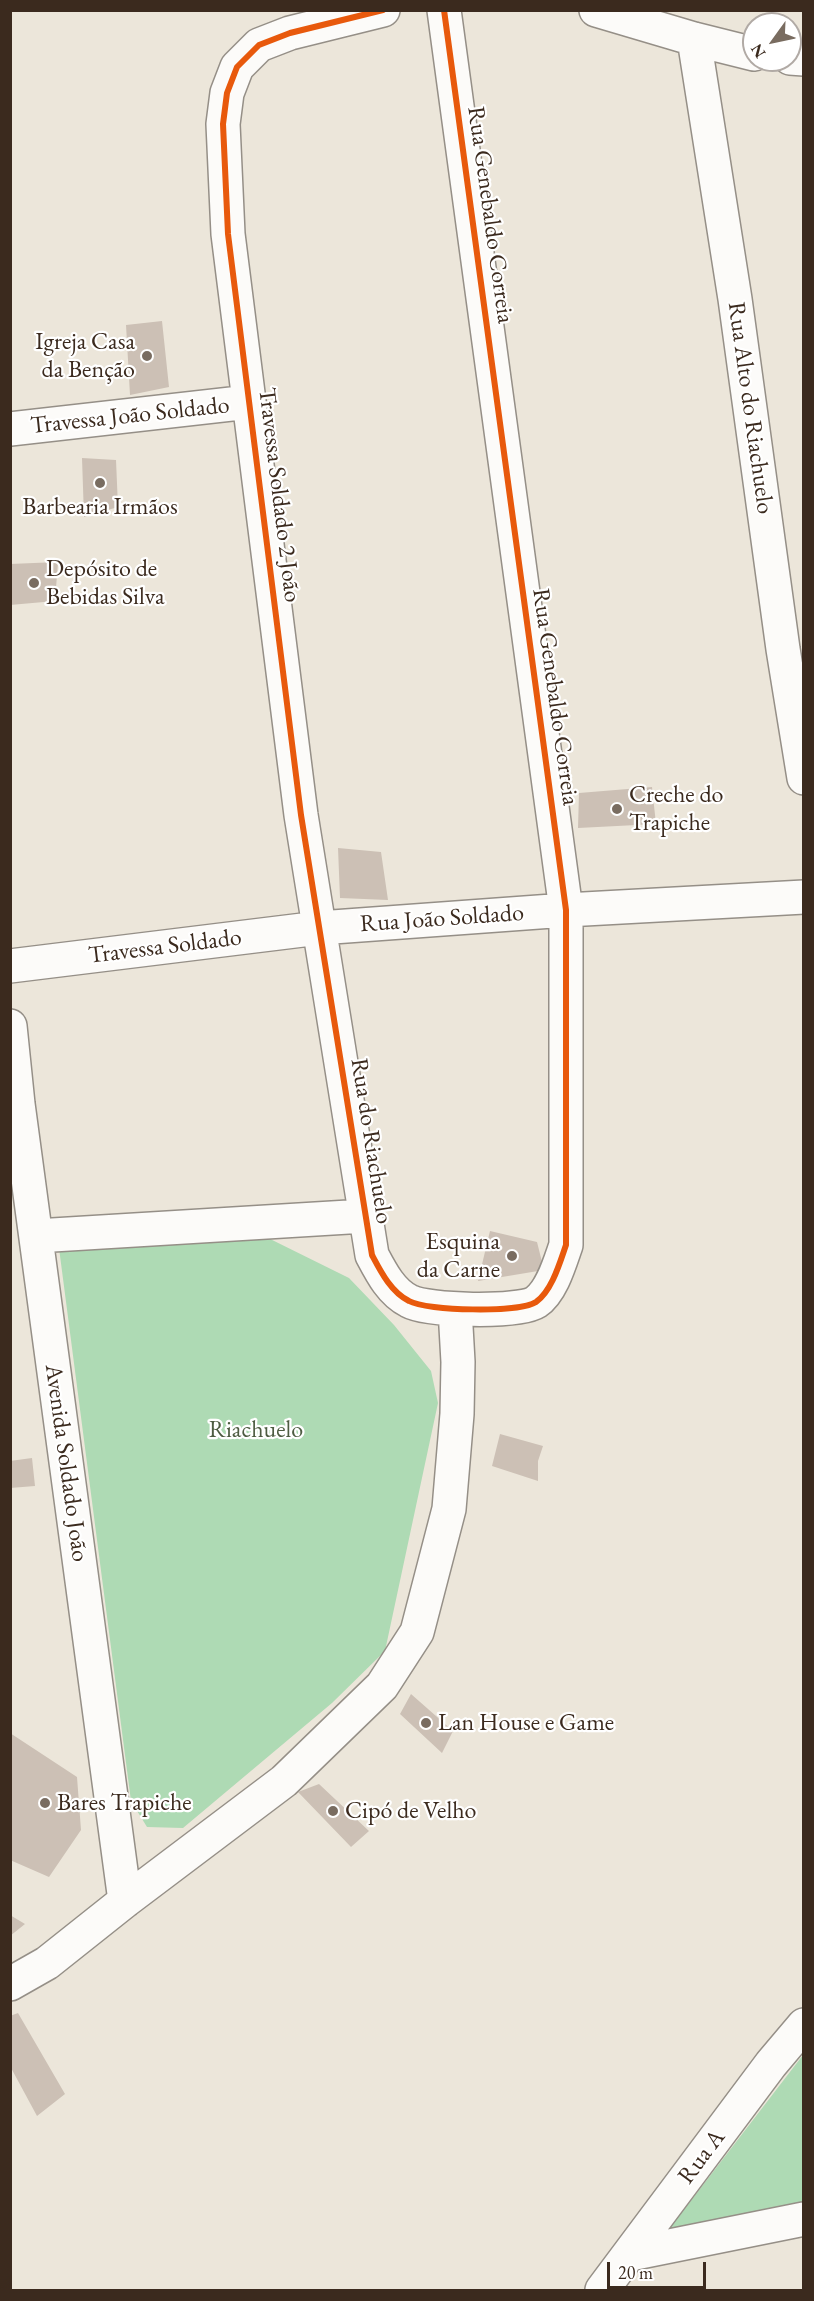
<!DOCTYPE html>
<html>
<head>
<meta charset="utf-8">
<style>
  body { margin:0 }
  #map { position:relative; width:814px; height:2301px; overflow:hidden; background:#ece6da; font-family:"EB Garamond",serif }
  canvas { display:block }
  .frame { position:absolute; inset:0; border:12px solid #3b2a1e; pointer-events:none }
  .north { position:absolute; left:742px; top:12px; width:60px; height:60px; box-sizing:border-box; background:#fff; border:2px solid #b1aaa5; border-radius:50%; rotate:237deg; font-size:16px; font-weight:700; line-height:24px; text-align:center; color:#3b2a1e }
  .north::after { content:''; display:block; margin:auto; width:21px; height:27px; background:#796c60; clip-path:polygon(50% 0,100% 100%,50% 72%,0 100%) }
  .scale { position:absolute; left:607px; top:2262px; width:99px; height:27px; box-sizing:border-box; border:3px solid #3b2a1e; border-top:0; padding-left:8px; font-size:18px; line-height:21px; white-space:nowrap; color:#3b2a1e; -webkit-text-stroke:4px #fff; paint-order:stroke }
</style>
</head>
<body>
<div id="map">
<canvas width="814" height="2301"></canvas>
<div class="frame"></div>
<div class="north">N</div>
<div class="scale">20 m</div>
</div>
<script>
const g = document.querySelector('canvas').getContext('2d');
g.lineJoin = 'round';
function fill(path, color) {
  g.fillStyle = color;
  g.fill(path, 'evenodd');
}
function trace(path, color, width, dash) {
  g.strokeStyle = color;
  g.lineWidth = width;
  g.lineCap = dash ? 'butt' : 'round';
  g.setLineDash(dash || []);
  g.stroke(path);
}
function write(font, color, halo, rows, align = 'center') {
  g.font = font + ' "EB Garamond",serif';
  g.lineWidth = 4.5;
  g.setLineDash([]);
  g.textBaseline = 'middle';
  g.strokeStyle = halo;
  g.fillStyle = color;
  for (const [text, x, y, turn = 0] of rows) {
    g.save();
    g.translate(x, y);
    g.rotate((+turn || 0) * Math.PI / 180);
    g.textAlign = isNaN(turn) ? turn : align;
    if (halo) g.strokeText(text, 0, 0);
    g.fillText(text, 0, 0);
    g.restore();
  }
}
const green = new Path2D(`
  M258,1233L349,1278L394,1325L431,1371L438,1403L385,1651L332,1703L183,1828L147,1827L131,1801L59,1248Z
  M803,2055V2205L666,2233Z`);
const building = new Path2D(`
  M162,321L169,387L130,395L126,325Z
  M82,458L116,460L118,507L84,517Z
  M58,562L55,601L10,605V564Z
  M652,787L656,824L578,828L579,793Z
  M338,848L381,852L388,900L340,898Z
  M490,1231L537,1242L544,1270L478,1281Z
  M500,1434L543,1446L538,1461V1481L492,1466Z
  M32,1458L35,1486L10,1488V1461Z
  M411,1694L453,1731L442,1753L400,1714Z
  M10,1733L77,1777L81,1830L49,1877L10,1860Z
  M319,1784L369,1831L351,1847L298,1792Z
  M10,1915L25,1924L10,1936Z
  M18,2013L65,2094L37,2116L10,2066V2016Z`);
const minor = new Path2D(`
  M383,10L290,33L259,45L237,67L227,93L223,124L228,234L301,815L372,1255C381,1272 391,1292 409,1301C427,1311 519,1313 536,1302C552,1291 560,1262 566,1245V910L444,10
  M596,10L694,39L754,54
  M694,39L735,299L783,649L804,778
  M790,58L804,59
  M10,429L249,402
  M10,966L319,928L566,910L804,897
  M10,1026L18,1104L125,1901
  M36,1236L365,1216
  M10,1984L47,1963L125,1901L284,1781L382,1686L417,1632L449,1509L457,1414L458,1362L455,1309
  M630,2254L804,2219
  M602,2290L771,2064L804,2025`);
const cycleway = new Path2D(`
  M383,10L290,33L259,45L237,67L227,93L223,124L228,234L301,815L372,1255C381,1272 391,1292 409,1301C427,1311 519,1313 536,1302C552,1291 560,1262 566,1245V910L444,10`);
const markers = [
  [147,356,6,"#796c60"],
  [100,483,6,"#796c60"],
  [34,583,6,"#796c60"],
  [617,809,6,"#796c60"],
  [512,1256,6,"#796c60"],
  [426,1723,6,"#796c60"],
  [45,1803,6,"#796c60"],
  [333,1811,6,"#796c60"]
];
const streetNames = [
  ["Rua Genebaldo Correia",490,215,82],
  ["Rua Alto do Riachuelo",750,408,82],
  ["Travessa João Soldado",130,416,-6],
  ["Travessa Soldado 2 João",279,495,83],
  ["Rua Genebaldo Correia",555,697,82],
  ["Rua João Soldado",442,919,-4],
  ["Travessa Soldado",165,947,-7],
  ["Rua do Riachuelo",371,1141,81],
  ["Avenida Soldado João",66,1463,82],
  ["Rua A",702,2157,-53]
];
const poiNames = [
  ["Igreja Casa",135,342,"right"],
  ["da Benção",135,370,"right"],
  ["Barbearia Irmãos",100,507,"center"],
  ["Depósito de",46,569],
  ["Bebidas Silva",46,597],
  ["Creche do",629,795],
  ["Trapiche",629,823],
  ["Esquina",500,1242,"right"],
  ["da Carne",500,1270,"right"],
  ["Lan House e Game",438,1723],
  ["Bares Trapiche",57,1803],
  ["Cipó de Velho",345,1811]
];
const parkNames = [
  ["Riachuelo",256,1430]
];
fill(green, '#aedab4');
fill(building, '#ccc0b5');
trace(minor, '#958f87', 36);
trace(minor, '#fcfbf9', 33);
trace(cycleway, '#e8590c', 6);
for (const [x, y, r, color] of markers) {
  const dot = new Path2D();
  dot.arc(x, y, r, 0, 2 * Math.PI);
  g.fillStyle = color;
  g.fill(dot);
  trace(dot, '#fff', 2);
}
write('24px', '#3b2a1e', '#fff', streetNames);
write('24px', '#3b2a1e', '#fff', poiNames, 'left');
write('24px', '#4e5c42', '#fff', parkNames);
</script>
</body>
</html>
